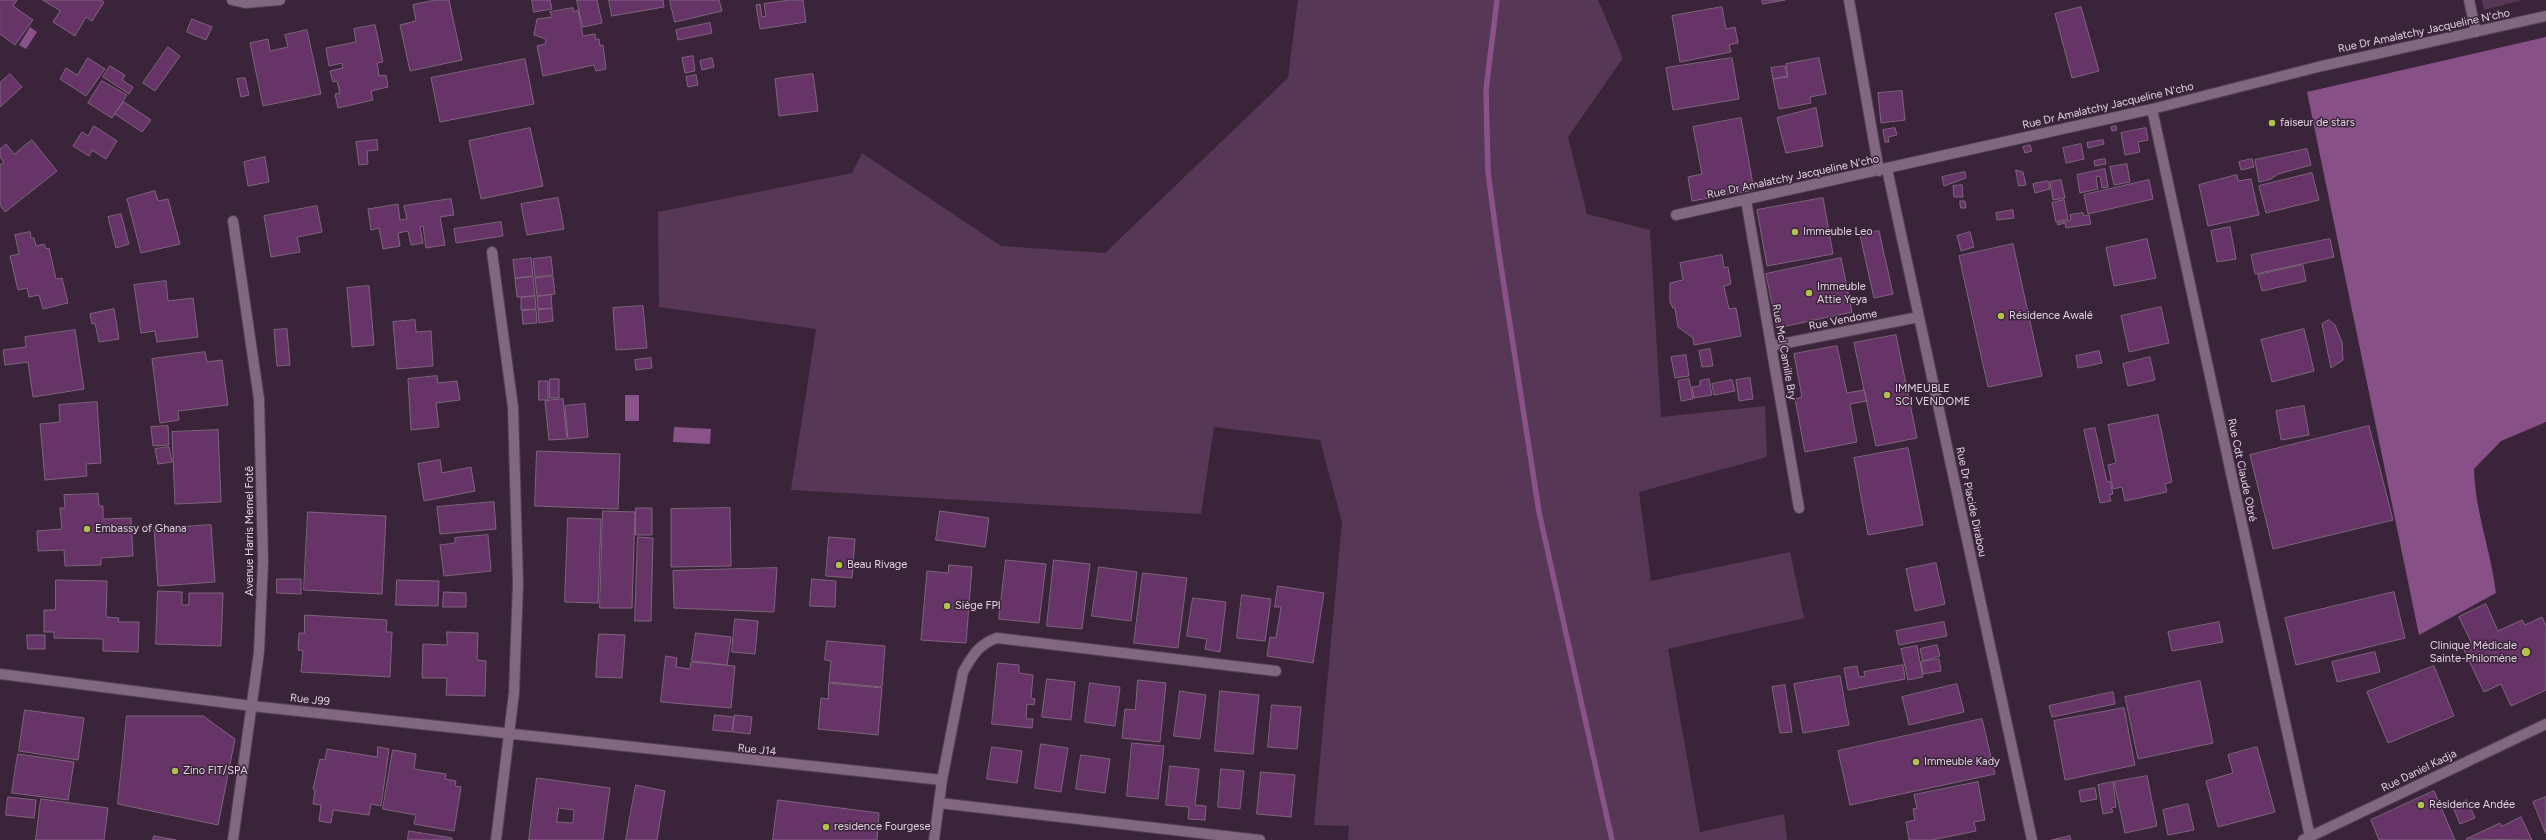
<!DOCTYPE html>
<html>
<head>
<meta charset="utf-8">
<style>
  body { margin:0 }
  canvas { display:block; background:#3a243a }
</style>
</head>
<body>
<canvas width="2546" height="840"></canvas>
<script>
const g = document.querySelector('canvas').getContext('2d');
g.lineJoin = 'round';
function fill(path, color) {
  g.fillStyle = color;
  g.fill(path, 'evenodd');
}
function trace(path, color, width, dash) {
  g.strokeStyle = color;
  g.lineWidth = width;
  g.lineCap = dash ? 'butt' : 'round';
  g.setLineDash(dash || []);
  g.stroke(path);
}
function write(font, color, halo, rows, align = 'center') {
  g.font = font + ' Figtree,sans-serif';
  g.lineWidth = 3;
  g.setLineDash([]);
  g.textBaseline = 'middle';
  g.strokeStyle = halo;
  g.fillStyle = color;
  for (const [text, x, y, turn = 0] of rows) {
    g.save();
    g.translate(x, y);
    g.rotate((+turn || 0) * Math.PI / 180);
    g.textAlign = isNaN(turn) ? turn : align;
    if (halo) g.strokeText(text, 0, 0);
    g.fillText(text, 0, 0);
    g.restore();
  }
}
const green = new Path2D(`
  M1298,0H1598L1623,58L1568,137L1587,214L1650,230L1661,417L1765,406L1767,457L1639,492L1651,581L1790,552L1804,618L1668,649L1700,832L1784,814L1787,840H1348L1349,826L1314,825L1342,522L1320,440L1214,427L1201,514L791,490L816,329L659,307L658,212L852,173L862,153L1001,246L1105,253L1288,78Z
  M2482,0H2522L2484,10Z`);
const forest = new Path2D(`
  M2546,37V422L2501,441L2474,469C2475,511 2491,551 2496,593L2419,635L2307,92Z`);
const water = new Path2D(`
  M30,27L37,32L26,49L19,45Z
  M625,395H639V421H625Z
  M674,427L711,429L710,444L673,442Z`);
const stream = new Path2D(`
  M1497,0L1486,90L1488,172L1498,247L1539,512L1612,840`);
const building = new Path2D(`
  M0,0H17L13,6L33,20L15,45L0,34Z
  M43,0H101L104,2L92,21L86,17L75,36L53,22L60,11Z
  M436,0H449L462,60L410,71L400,25L416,21L413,5Z
  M532,0H550L552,9L534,12Z
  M577,0H597L602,23L583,27Z
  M609,0H663L664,7L612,16Z
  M670,0H719L722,11L675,22Z
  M790,0H803L806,22L760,29L756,5L760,4L762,17L766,16L764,4Z
  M1762,0H1785L1763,4Z
  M1722,7L1726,29L1735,27L1738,43L1729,45L1731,52L1680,62L1672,16Z
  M2081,7L2099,71L2072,78L2055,14Z
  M573,8L574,12L578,10L583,36L595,34L596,40L599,39L600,46L603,45L606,69L596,71L594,65L543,76L537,46L545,44L546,39L534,35L537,19L552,17L550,12Z
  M192,19L212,27L206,40L187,32Z
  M710,23L712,33L678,40L676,30Z
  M375,25L383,62L377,63L379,76L386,75L388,87L371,91L373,100L338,108L335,94L340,93L337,81L333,82L330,71L343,68L342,63L329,66L326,48L356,42L354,29Z
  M307,30L321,94L263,106L250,43L268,39L270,51L288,47L285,35Z
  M168,47L180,56L155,91L143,83Z
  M693,56L695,71L685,73L682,58Z
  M88,58L105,69L86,96L60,79L66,68L77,75Z
  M712,58L714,67L702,70L700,61Z
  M1732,58L1739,99L1673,110L1666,68Z
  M1819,58L1826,94L1810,97L1811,103L1779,109L1773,79L1788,77L1786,64Z
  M525,59L534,104L440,122L431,78Z
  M110,66L125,75L122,80L133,87L129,94L103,77Z
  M1785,66L1787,76L1773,79L1771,68Z
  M10,74L22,87L0,107V83Z
  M813,74L818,111L779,116L775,79Z
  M696,75L698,85L688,87L686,77Z
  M245,78L249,95L241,97L237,79Z
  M102,81L127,95L112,118L88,103Z
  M1902,91L1905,120L1881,123L1878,93Z
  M124,102L151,120L142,132L115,114Z
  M1816,108L1823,146L1786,153L1777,118Z
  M1741,118L1754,190L1692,201L1688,177L1702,174L1693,127Z
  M94,126L117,141L106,159L92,150L89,156L73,146L82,132L88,136Z
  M2116,126L2117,130L2112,131L2111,127Z
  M530,128L543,186L481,199L469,141Z
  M1895,128L1897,135L1888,137L1889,142H1885L1883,130Z
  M2146,128L2148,140L2138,142L2140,152L2125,155L2121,133Z
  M32,140L57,171L5,212L0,205V165L4,162L0,157V149L6,144L14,154Z
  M377,140L378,150L367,151L368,164L359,165L356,142Z
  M2103,140L2104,144L2088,148L2087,143Z
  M2081,144L2084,159L2066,163L2063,148Z
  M2030,145L2032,151L2025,153L2023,147Z
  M2307,149L2311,165L2278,174L2271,179L2259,182L2255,160Z
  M265,157L269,182L248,186L244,162Z
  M2105,159L2106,164L2095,166L2094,161Z
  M2252,159L2254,167L2241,170L2239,162Z
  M2127,164L2130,182L2114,185L2110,167Z
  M2105,169L2108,187L2102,188L2100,176L2096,177L2098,189L2080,193L2077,175Z
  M2016,170L2023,172L2026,185L2019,186Z
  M1965,172L1966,178L1944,186L1942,177Z
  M2312,173L2319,200L2266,213L2259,186Z
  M2237,175L2238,181L2251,179L2259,215L2208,226L2199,185Z
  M2061,180L2065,198L2053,200L2050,182Z
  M2149,180L2153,199L2088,214L2084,195Z
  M2048,181L2050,189L2035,193L2033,184Z
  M1962,185L1963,197H1954L1953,186Z
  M155,191L158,201L168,199L180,244L141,253L127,199Z
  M558,198L564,229L527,235L521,204Z
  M1823,198L1833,254L1767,266L1757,210Z
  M451,199L454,215L440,217L445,245L426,248L423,226L420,227L423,243L411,245L408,231L398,233L400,246L383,249L379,228L371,230L368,209L398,204L400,220L407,219L404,206Z
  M2064,200L2068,219L2056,222L2052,203Z
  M1960,201H1965L1966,208H1961Z
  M317,206L322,232L297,237L300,252L271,257L264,216Z
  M2013,210L2014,218L1997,220L1996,213Z
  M2083,213L2084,216L2089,215L2091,224L2066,228L2065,223L2058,225L2057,223L2071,220L2070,215Z
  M121,214L129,244L116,248L108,217Z
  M501,222L503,236L456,243L454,229Z
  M2230,227L2236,259L2217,262L2211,231Z
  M1879,231L1893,294L1874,298L1860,235Z
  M30,232L31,238H34L36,246L44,244L46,249L49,248L56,279L62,278L68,303L43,309L39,295L29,297L27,288L18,290L10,256L19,254L15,235Z
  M1970,232L1974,247L1961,251L1957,236Z
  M2147,239L2156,278L2114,286L2106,248Z
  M2330,239L2334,257L2255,274L2251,255Z
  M2013,244L2042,376L1988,387L1959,256Z
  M1722,255L1724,268L1728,267L1731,284L1724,286L1729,309L1736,308L1741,336L1694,345L1693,338L1678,327L1675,308H1673L1670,302V283L1683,280L1680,263Z
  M551,257L553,275L535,277L533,259Z
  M531,258L533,276L515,278L513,260Z
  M1841,258L1852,312L1777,328L1766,274Z
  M2303,265L2306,281L2262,291L2258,275Z
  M533,277L535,296L517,297L515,279Z
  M553,277L555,294L537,296L535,278Z
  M166,281L168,301L193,298L198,337L157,342L155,331L141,333L134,285Z
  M369,286L374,345L352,347L347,288Z
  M551,295L552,308L538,309L537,297Z
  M535,296L536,309L521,310V298Z
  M643,306L647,348L616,350L613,308Z
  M2161,307L2169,343L2129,352L2121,316Z
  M114,309L119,339L99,342L95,323L92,324L90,314Z
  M552,309L553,321L539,323L538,310Z
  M536,310L537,323L523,324L522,311Z
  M415,320L416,332L431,331L433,366L397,369L393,322Z
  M2329,320L2335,325L2342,342L2343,360L2331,368L2322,324Z
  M287,329L290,365L277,366L274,330Z
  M2304,329L2314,371L2272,382L2261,340Z
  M75,330L84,389L33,397L28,362L5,365L3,350L26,347L25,337Z
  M1896,335L1917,438L1876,446L1854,343Z
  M1837,346L1847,393L1864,390L1867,401L1850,404L1857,442L1805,452L1795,399L1802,397L1794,354Z
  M1710,349L1713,366L1702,367L1699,351Z
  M2099,351L2102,363L2078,368L2076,356Z
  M205,352L207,362L222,360L228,405L178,411L179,420L160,423L152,359Z
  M1686,355L1689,376L1675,378L1671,357Z
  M2150,357L2155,380L2128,386L2123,364Z
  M651,358L652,368L636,370L635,360Z
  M437,376L438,383L457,381L460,400L436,403L439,427L411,430L408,379Z
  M1750,378L1753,399L1739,401L1736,380Z
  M550,379H559V398H550Z
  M1689,379L1693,399L1681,401L1678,381Z
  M1709,379L1712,395L1694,398L1692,387L1700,386V381Z
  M1732,380L1735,391L1714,395L1712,384Z
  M539,381H548V400H539Z
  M563,399L567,439L549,440L545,401Z
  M97,402L101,463L86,464L87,476L45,480L40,424L60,422L59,405Z
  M585,404L588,437L568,439L565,406Z
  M2304,406L2309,435L2281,440L2276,411Z
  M2158,415L2172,482L2165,484L2167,492L2125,501L2122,487L2113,489L2108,465L2116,463L2108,425Z
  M168,426L169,445L153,446L151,427Z
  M2369,426L2393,520L2273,549L2250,455Z
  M2095,428L2107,482L2110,481L2113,494L2109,495L2111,501L2100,503L2084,430Z
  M218,430L221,502L175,504L172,432Z
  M169,447L172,462L158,464L155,449Z
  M1908,448L1923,525L1868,535L1854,458Z
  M537,451L620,454L618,509L535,506Z
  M440,460L442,473L471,467L475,491L424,501L418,464Z
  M98,494L99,506H103V519L131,518L133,556L101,558V565L65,566L64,550L38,551L37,531L62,529L60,508H65L64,495Z
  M494,502L496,529L440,534L437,507Z
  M636,508H652V535H636Z
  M730,508L731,566L671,567V509Z
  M603,511L635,512L632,608H600Z
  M940,511L989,518L985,547L936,540Z
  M308,512L386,516L382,594L304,590Z
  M568,518L601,519L598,603L565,602Z
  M211,525L215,582L158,586L154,529Z
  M488,535L491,571L444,576L440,545L455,543V538Z
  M638,537L653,538L651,621H635Z
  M829,537L855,539L852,578L826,576Z
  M1006,560L1046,564L1039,623L999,619Z
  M1054,560L1090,564L1082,629L1047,626Z
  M1936,563L1945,604L1915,611L1906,569Z
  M949,565L972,567L966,643L921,640L927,571L948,573Z
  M1099,567L1137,572L1131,621L1092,616Z
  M777,568L774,612L674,608L673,571Z
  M1143,573L1187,578L1178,648L1134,643Z
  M277,579H301V594L277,593Z
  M812,579L836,581L835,607L810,606Z
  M56,580L107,581L106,617L119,618L118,622H139L138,652L103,651V639L54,638V632H44V610H55Z
  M397,580L439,581L438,606L396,605Z
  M1278,586L1324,593L1313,663L1267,656L1270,637L1276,638L1281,607H1275Z
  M158,591L182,592V605H189V593H223L221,646L156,644Z
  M444,592L466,593V607H443Z
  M2394,592L2405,638L2296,665L2285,618Z
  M1242,595L1271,599L1265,641L1237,638Z
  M1193,598L1226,602L1220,652L1205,649L1207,639L1187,636Z
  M2486,604L2498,631L2522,620L2525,625L2542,617L2546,626V690L2511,706L2501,684L2484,692L2462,646L2471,642L2459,617Z
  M305,615L387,620L386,632H392L390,677L301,672L303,651L298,650L299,633H304Z
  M735,619L758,621L755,654L732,652Z
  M1944,622L1947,636L1899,645L1896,631Z
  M2219,622L2223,642L2172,651L2168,632Z
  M447,632L478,633L477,660L486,661L485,696L446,695L447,678H422L423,644L447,645Z
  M696,633L731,637L727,665L692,661Z
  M599,634L625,635L622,678L596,677Z
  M27,635H45V649H28Z
  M827,641L885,646L882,687L829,682L831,661L825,660Z
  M1937,645L1940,656L1923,661L1920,649Z
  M1917,646L1923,677L1908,680L1901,649Z
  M2375,652L2380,672L2337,682L2332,662Z
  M666,656L677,658L676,667L690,669L691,662L735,666L731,708L661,702Z
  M1939,659L1941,671L1923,674L1921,662Z
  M998,663L1019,665V673L1033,675L1031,698L1035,699L1034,705L1027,704L1026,719H1033L1032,728L992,724Z
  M1903,665L1905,679L1848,690L1844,668L1857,666L1859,677L1865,676L1864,672Z
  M2434,666L2454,716L2388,743L2367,692Z
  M1840,676L1849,725L1803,733L1794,684Z
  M1047,679L1075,682L1071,720L1042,717Z
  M1138,680L1166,683L1160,742L1122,738L1125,709L1135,710Z
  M2200,681L2213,743L2138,759L2125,697Z
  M829,683L882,688L878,735L818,729L821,698L828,699Z
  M1090,683L1120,687L1115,726L1085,722Z
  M1957,684L1964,712L1909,725L1902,697Z
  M1785,685L1792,732L1780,733L1772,687Z
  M1180,691L1206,695L1200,739L1174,736Z
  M1220,691L1259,695L1253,754L1215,751Z
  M2113,692L2115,704L2052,717L2049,706Z
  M1272,705L1301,707L1297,749L1268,747Z
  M2124,708L2135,765L2065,780L2054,721Z
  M25,710L84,718L78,760L19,751Z
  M715,715L734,717L732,732L713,730Z
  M735,715L752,717L750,734L733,732Z
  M127,716H203L235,739L218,825L118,804Z
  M1982,719L1995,774L1850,805L1838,751Z
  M1132,743L1164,746L1158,799L1127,796Z
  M1041,744L1068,748L1061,792L1035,788Z
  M378,747L389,749L381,806L371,804L369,815L333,810L331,823L319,821L321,805L313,804L315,790L313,789L320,759L325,760L327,749L377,757Z
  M992,747L1022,751L1017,783L987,779Z
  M2257,747L2275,812L2218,827L2206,781L2233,773L2228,755Z
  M393,750L416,754L414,769L446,774L445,779L456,781L455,786L461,787L454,831L414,824L416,815L383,809Z
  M18,754L74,762L68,800L12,793Z
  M1081,755L1110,759L1105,793L1076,789Z
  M1170,766L1199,769L1195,805L1206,806L1205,820L1188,819L1189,807L1166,805Z
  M1221,769L1244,771L1240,809L1218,807Z
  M1261,772L1295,775L1291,817L1257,814Z
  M2147,776L2157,826L2125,833L2114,782Z
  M537,778L610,788L603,840H529ZM559,808L574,810L573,823L557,822Z
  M1978,782L1985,820L1974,822L1976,831L1932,840H1909L1906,822L1915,820L1913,809L1917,808L1914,795Z
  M2113,782L2116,807L2111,808L2113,812L2103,814L2098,785Z
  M636,785L665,791L657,840H626Z
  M2095,788L2097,799L2081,802L2079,791Z
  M2434,791L2455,840H2379L2371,820Z
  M8,797L36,800L34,818L6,815Z
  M2546,797V834L2533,802Z
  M41,799L108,808L104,840H36Z
  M778,800L879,813L877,840H773Z
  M2467,800L2475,818L2460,824L2453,807Z
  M2188,804L2194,830L2168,835L2163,810Z
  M2521,817L2532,840L2466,839L2500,823L2502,826Z
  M409,831L452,838V840H408Z
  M154,836L176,840H153Z
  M2070,836L2071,840H2052Z`);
const street = new Path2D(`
  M232,0L245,3L280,0
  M1849,0L1879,171
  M2469,0L2476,32
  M2152,109L2310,837
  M1887,169L2032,840
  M1746,200L1799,508
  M1676,215L2152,109L2322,66L2546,16
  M492,252L513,407L518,584L514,693L496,840
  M1771,346L1919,317
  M0,674L252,706L942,780L934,840
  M942,780L963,672C972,656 979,644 997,638L1276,671
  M939,803L1260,840
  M233,840L259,652L263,561L259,399L233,221
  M2303,840L2546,724`);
const markers = [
  [2272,123,4,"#b2c34c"],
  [1795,232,4,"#b2c34c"],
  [1809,293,4,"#b2c34c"],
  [2001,316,4,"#b2c34c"],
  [1887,395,4,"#b2c34c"],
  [87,529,4,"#b2c34c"],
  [839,565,4,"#b2c34c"],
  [947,606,4,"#b2c34c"],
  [2526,652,5,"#b2c34c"],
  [1916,762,4,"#b2c34c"],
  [175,771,4,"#b2c34c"],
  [2421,805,4,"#b2c34c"],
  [826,827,4,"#b2c34c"]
];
const streetNames = [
  ["Rue Dr Amalatchy Jacqueline N'cho",2424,31,-12],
  ["Rue Dr Amalatchy Jacqueline N'cho",2108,106,-13],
  ["Rue Dr Amalatchy Jacqueline N'cho",1793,177,-12],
  ["Rue Vendome",1843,320,-11],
  ["Rue Mcl Camille Bry",1784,352,80],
  ["Rue Cdt Claude Obré",2242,470,78],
  ["Rue Dr Placide Dirabou",1971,502,78],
  ["Avenue Harris Memel Fotê",250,531,-90],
  ["Rue J99",310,700,6],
  ["Rue J14",757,750,6],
  ["Rue Daniel Kadja",2419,771,-26]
];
const poiNames = [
  ["faiseur de stars",2280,123],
  ["Immeuble Leo",1803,232],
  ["Immeuble",1817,287],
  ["Attie Yeya",1817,300],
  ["Résidence Awalé",2009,316],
  ["IMMEUBLE",1895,389],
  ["SCI VENDOME",1895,402],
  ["Embassy of Ghana",95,529],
  ["Beau Rivage",847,565],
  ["Siège FPI",955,606],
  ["Clinique Médicale",2517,646,"right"],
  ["Sainte-Philomène",2517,659,"right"],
  ["Immeuble Kady",1924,762],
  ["Zino FIT/SPA",183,771],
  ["Résidence Andée",2429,805],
  ["residence Fourgese",834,827]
];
fill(green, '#563756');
fill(forest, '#875187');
fill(water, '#895389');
trace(stream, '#895389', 5.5);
fill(building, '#673468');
trace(building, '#7e647d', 1);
trace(street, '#534053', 12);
trace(street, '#816780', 10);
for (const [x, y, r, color] of markers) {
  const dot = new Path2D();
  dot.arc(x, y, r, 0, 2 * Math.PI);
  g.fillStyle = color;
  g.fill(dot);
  trace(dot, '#3a243a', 1.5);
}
write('11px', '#e0d2e0', '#3a243a', streetNames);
write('11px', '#e0d2e0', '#3a243a', poiNames, 'left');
</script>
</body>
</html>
